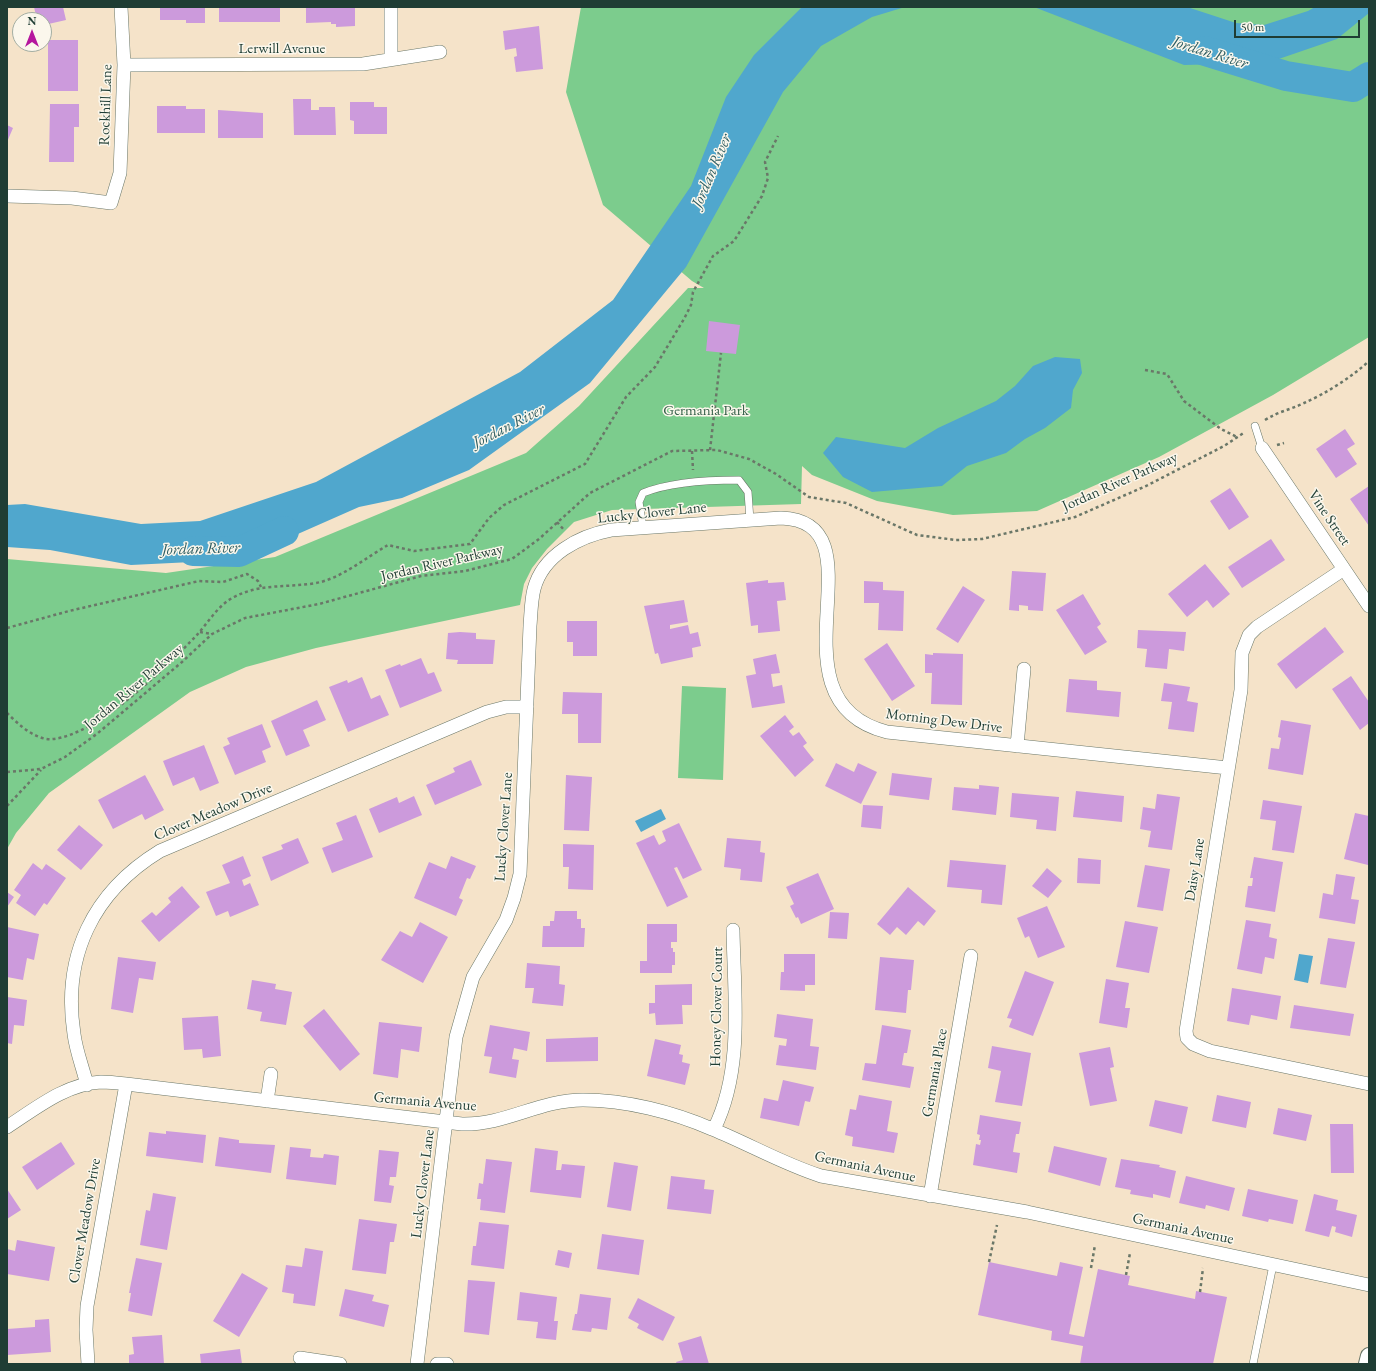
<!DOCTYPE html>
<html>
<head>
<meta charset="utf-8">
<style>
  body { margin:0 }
  #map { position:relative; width:1376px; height:1371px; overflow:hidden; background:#f5e3c9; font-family:"EB Garamond",serif }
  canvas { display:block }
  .frame { position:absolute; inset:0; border:8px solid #1f3d34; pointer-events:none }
  .north { position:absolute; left:12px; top:12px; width:40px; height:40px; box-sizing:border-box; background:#fbf7ec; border:1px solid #a3ada2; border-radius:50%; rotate:0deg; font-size:11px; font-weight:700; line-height:16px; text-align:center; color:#1f3d34 }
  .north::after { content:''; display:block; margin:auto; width:14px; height:18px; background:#b5179e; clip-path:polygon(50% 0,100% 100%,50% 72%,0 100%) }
  .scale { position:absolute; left:1234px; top:20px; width:126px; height:18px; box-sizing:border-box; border:2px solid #1f3d34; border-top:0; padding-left:5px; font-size:12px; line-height:14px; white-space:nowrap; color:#1f3d34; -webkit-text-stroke:3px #fbf7ec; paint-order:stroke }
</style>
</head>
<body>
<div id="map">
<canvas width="1376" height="1371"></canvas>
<div class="frame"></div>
<div class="north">N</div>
<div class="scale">50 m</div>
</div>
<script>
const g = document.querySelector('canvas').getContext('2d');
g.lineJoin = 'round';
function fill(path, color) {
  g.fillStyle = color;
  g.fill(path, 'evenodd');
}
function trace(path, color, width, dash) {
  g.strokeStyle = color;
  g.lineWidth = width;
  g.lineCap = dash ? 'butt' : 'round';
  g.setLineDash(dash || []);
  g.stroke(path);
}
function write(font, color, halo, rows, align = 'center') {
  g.font = font + ' "EB Garamond",serif';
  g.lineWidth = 3;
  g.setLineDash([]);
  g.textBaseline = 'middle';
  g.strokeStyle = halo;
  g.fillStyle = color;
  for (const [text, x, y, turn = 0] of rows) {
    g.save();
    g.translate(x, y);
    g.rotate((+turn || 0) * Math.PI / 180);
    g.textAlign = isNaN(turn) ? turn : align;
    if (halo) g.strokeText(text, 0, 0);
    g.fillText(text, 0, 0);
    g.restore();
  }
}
const green = new Path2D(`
  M581,7H1369V337L1273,395L1159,457L1037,511L953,515L877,501L812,475L802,466L801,504L612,510L574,522L547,549L532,568L524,584L520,605L316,648L246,667L190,692L49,793L16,833L7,849V559L166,573L275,557L526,453L579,406L688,288H704L692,281L603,205L566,92Z
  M682,686L726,688L723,780L678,778Z`);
const water = new Path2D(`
  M802,7H905L872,17L821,46L783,92L686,267L590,383L469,470L402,498L359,507L291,537L192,562L131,565L50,550L7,547V505L25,504L141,524L200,521L316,482L520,372L613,300L691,186L726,97L754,55Z
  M1034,7H1187L1236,23L1264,25L1308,11L1315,7H1369V13L1337,39L1267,63L1184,65Z
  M1055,357L1080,359L1082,373L1073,390L1071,408L1045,428L1025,439L1006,453L967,466L942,486L872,492L843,477L823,453L836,437L905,448L938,428L996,401L1015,386L1033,366Z
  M661,809L666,819L641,832L635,821Z
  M1299,954L1313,956L1308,983L1294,980Z`);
const river = new Path2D(`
  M1205,51L1286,76L1353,87L1369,77
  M193,551L239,552L284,531`);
const building = new Path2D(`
  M34,7H63L66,20L44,25V20H37Z
  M160,7H205V23H186V20H160Z
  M219,7H280V22H219Z
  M306,7H355V26L336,27V24H331V22L306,23Z
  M539,26L543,69L516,72L514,57L517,56L516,48L505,50L503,31Z
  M48,40H78V91H48Z
  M293,99H311V110H319V107H335L336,135H294Z
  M350,102H374V107H387V134H354V121L350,120Z
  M50,104H79V127H74V162H49Z
  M157,106H186V109H205V133H157Z
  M218,110L263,113V138H218Z
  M7,125L13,128L7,142Z
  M709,321L740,325L736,354L706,351Z
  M1345,429L1355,444L1347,449L1357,464L1336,478L1316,449Z
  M1369,486V526L1350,499Z
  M1230,488L1249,517L1229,530L1210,501Z
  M1271,539L1285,560L1242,588L1228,567Z
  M1205,564L1230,594L1213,608L1207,600L1187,617L1168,594Z
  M1012,571L1046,573L1043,611L1028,610V606L1019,605V611L1009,610Z
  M768,580V583L784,582L786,600L777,601L780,631L758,633V625L751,626L746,583Z
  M864,581L883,582V590L904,591L903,631L878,630L879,603H864Z
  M963,586L985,600L958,643L936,629Z
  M1083,594L1101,624L1097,627L1107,642L1085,655L1056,610Z
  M684,600L688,622L670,625V629L688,625L690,634L698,632L701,646L692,648L693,657L661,664L658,653L655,654L644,606Z
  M567,621H597V656H573V642H567Z
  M1325,627L1344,652L1296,689L1277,664Z
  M1138,630L1186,632L1184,651L1169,649L1167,669L1145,667L1147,649L1137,648Z
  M460,632L476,633V639L495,640L493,664H457L458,660L446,659L448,633Z
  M887,643L915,686L892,701L864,659Z
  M933,653L963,654L962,705L931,704L932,673H925V654L933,655Z
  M776,654L780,673L771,674L773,687L782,685L785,703L752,708L746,676L756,674L753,659Z
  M421,658L428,674L434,672L442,691L400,708L385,670L400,664L401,666Z
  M1351,676L1369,702V723L1360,730L1332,689Z
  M362,677L371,699L380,695L389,715L348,732L329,687L347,680L348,683Z
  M1069,679L1097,681V690L1121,692L1119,717L1066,712Z
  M1164,683L1190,687L1187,701L1198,703L1194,732L1168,729L1172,702L1161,701Z
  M563,692L602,693L601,743H578V714H562Z
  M317,700L326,720L303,730L310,746L286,756L271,721Z
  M785,715L794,727L789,731L793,736L799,732L807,743L803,746L814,760L795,777L760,736Z
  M1281,720L1311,725L1303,775L1268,769L1271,748L1279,749L1281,738L1278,737Z
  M262,724L271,747L262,751L266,762L235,775L223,747L230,744L227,738Z
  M204,745L219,783L200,791L194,777L173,786L163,761Z
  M471,760L482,785L435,805L426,785L455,772L453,768Z
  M836,763L854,772L858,763L877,772L861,804L825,786Z
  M892,773L932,778L929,800L889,795Z
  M145,775L164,810L145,820L142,814L113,829L98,800Z
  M566,775L592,777L589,831L564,830Z
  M979,785L999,787L996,815L952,810L954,787L979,789Z
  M1076,791L1124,796L1122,822L1073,817Z
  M1012,793L1059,797L1056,831L1036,829L1037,820L1010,817Z
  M1157,794L1180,797L1172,850L1148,847L1151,831L1140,829L1143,807L1155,809Z
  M414,796L422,815L379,833L369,809L397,797L399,803Z
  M1263,800L1302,806L1294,853L1272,850L1276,821L1260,819Z
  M863,805L883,806L881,829L861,827Z
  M1355,813L1369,816L1368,865L1344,859Z
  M356,815L373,857L332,873L322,848L343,840L336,823Z
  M679,823L702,870L683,879L677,867L674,868L688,897L667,907L636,843L654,835L659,845L666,841L662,831Z
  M79,825L103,845L81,870L57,850Z
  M298,838L309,863L271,881L262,857L283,849L281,845Z
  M727,838L761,841L760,852L765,853L762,882L740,880L741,869L724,867Z
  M563,844L594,845L593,890L568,889L569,867H563Z
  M243,856L251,876L242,880L244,886L250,883L259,905L230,917L228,911L216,916L206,892L230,883L222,865Z
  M451,856L476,866L470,879L467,878L459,898L463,900L456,916L414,898L429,862L446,869Z
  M1254,857L1283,862L1275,912L1245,907L1248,886H1252L1253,878H1250Z
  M1078,858L1101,860L1100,884L1077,883Z
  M950,860L1006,865L1002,905L981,903L982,890L947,887Z
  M33,863L42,870L46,864L66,878L47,905L44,903L35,916L16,903L21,895L14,890Z
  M1145,865L1170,869L1163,911L1137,907Z
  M1047,868L1062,881L1048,898L1032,886Z
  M818,873L834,909L801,924L798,917L796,918L790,906L794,904L786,887Z
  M1336,874L1355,877L1351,899L1359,900L1355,924L1319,918L1323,893L1333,895Z
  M182,886L200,907L159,942L141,921L152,912L156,916L171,902L168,898Z
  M908,887L936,911L924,926L918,921L906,935L897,927L890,935L877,924Z
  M7,892L14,897L7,907Z
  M1047,906L1065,947L1038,958L1029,936L1025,938L1017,918Z
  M555,911H577V919H581V928H585L584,947H542L543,926H550V921H554Z
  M830,912L849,913L847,939L828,938Z
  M1246,920L1271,924L1269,937L1277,939L1274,959L1265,957L1262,974L1237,969Z
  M1125,921L1158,927L1149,973L1116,967Z
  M420,922L448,937L423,983L381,960L400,931L412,937Z
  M647,924H677V942H671V948H673V952H675V965H672V973H640V961H647Z
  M7,927L39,934L34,960L27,958L23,980L7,977Z
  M1328,938L1355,942L1346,988L1320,984Z
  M784,954H815V985H805V991L780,990L781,972H784Z
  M118,957L156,962L153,980L139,978L133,1013L111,1009Z
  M880,957L914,960L911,990H908L906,1013L875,1010Z
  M527,963L560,966L559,984L565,985L563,1006L532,1003L534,988H525Z
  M1025,971L1054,982L1033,1036L1009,1027L1012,1019L1007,1018Z
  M1106,979L1129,983L1125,1008H1130L1127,1028L1099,1023Z
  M252,980L276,984L275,989L292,992L286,1025L260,1021L262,1012L247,1009Z
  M692,984V1005H682L683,1024L656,1025L655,1013L649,1014V1003H655V985Z
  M1232,988L1281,996L1277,1020L1251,1015L1249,1025L1227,1021Z
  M7,997L27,1000L24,1026L14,1025L12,1044L7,1043Z
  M1294,1005L1354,1014L1350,1036L1290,1028Z
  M324,1009L360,1054L340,1071L303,1026Z
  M777,1014L813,1019L810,1046L819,1047L816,1070L776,1065L779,1045L786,1046L787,1039L774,1037Z
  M218,1016L221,1056L203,1058L202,1049L184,1050L182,1018Z
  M379,1022L422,1027L419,1052L401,1049L398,1078L373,1074Z
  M490,1025L530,1032L527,1051L514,1048L512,1059L519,1060L516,1078L489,1073L492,1057L484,1056Z
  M882,1025L911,1030L907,1053H904L902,1065L914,1067L910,1088L862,1080L865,1063L876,1064Z
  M598,1037V1061L546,1062V1039Z
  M655,1039L681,1045L679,1054L683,1055L682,1062L690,1064L685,1085L647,1076Z
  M992,1046L1031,1053L1022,1106L995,1102L1001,1071L988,1068Z
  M1110,1047L1114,1067L1110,1068L1117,1101L1090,1106L1079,1053Z
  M783,1080L814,1087L810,1102L805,1101L799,1126L760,1118L764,1098L778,1101Z
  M859,1095L892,1101L887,1131L898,1133L894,1153L852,1146L853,1137L845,1135L850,1109L856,1110Z
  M1217,1095L1251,1102L1246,1128L1212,1121Z
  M1155,1100L1188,1107L1182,1134L1149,1126Z
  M1278,1108L1312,1115L1306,1141L1273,1134Z
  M980,1115L1021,1122L1019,1134H1016L1013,1152L1020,1153L1017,1173L973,1165L976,1144L980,1145L981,1140H979L980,1135L977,1134Z
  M1330,1124H1353L1354,1173H1331Z
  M166,1131L206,1135L203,1163L146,1156L149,1132L166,1134Z
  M219,1137L239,1140V1143L275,1145L271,1173L215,1166Z
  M61,1142L75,1164L37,1190L22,1167Z
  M1054,1146L1107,1158L1100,1186L1048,1172Z
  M290,1147L311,1149L310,1157L323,1158L324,1154L339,1156L336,1185L286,1179Z
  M535,1148L558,1151L556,1170H561L562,1164L585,1166L581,1198L530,1192Z
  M379,1150L399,1152L396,1177H390L389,1185L394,1186L391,1203L374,1201Z
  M486,1159L512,1162L505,1213L480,1210L481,1199H477L479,1183L483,1184Z
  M1121,1159L1160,1165L1159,1167L1176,1171L1170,1198L1153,1194V1198L1130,1194L1131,1190L1115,1187Z
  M614,1162L638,1166L631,1211L607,1207Z
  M671,1176L705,1180L704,1189L714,1190L711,1214L667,1209Z
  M1186,1176L1235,1188L1229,1211L1206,1205L1205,1209L1179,1203Z
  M7,1189L21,1210L7,1219Z
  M1248,1189L1298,1200L1293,1224L1269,1219L1268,1222L1242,1216Z
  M153,1193L176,1197L167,1250L140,1245L146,1210L150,1211Z
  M1314,1194L1338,1200L1336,1210L1357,1215L1352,1237L1335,1232L1336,1227L1332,1226L1329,1237L1305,1231Z
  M359,1219L397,1224L394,1242H390L386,1274L352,1270Z
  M479,1222L509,1225L504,1269L471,1265L473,1246H476Z
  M602,1234L644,1240L639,1275L597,1269Z
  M17,1240L55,1247L49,1281L7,1274V1249L15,1251Z
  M305,1248L323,1251L315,1306L293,1303L294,1294L282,1292L286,1265L302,1267Z
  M558,1250L572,1253L569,1268L555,1265Z
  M136,1258L162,1263L152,1316L128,1311L131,1293H129Z
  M989,1262L1057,1276L1060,1262L1083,1267L1069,1334L1084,1337L1098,1269L1130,1276L1128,1285L1195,1299L1196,1291L1227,1297L1213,1364H1080L1083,1346L1051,1340L1052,1331L978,1315Z
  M242,1273L268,1288L239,1337L213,1321Z
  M468,1280L495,1282L489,1335L464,1332Z
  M345,1289L374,1295L372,1301L389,1305L384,1327L339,1316Z
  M520,1292L557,1297L554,1321H558L556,1340L536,1338L538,1322L517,1320Z
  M580,1294L611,1298L607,1330L592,1328L591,1332L572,1330L575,1314H577Z
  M638,1298L675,1317L663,1341L637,1328L639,1324L628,1318Z
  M49,1319L51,1352L7,1355V1329L35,1327V1320Z
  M162,1335L164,1364H129V1355L134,1354L132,1337Z
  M701,1336L709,1364H677L676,1362L683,1360L678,1343Z
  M240,1349L242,1364H201L200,1354Z`);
const path = new Path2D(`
  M1145,370L1167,374L1184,401L1221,429L1237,437
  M1265,420C1279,411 1290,410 1304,403C1325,394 1352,377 1369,361
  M1277,445L1284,443
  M710,450L721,353
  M692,451L693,470
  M557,522L565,531
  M7,628L69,611L199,581L223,582L247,574L258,581L261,587
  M200,632L212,634
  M7,713C18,724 36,741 53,739C99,734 165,668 196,636C208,623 218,605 234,597C261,583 287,588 316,583C340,579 367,557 388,545L414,551L470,544L489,518L504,505L585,464L626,397L655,367L684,319L691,305L693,292L713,256L734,241L762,196L768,178L765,162L778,136
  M7,772L41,769L65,757L98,733L182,662L212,634L245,618L319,604L421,576L465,571L512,559L539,539L590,493L672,451L717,450L749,459L776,474L809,497L846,503L917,535L956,540L982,539L1075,517L1146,486L1224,446L1245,432
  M7,806L41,770
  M989,1262L997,1225
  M1091,1268L1095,1245
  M1126,1275L1130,1253
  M1200,1292L1203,1268`);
const service = new Path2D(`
  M1255,426L1262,448
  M643,527L639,502L643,493C670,482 709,480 739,480L748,492L750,520
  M1253,1364L1273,1265`);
const minor = new Path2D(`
  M391,7V58
  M124,65L363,64L440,52
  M7,196L72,198L111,203L120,173L124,65L121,7
  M1262,448L1369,606
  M1344,569L1257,627L1249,635L1242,653L1241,690L1186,1031L1187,1038L1193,1044L1210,1051L1369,1084
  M1017,746L1024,669
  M87,1085C83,1068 76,1051 74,1034C62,956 93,892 160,851L487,712L506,707H527
  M267,1101L271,1074
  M7,1127C35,1109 65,1084 101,1082C109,1082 118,1083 126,1084L462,1124C506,1125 539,1100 583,1100C626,1100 673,1112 712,1129C749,1144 783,1164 821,1176L1027,1212L1369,1285
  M714,1129C744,1069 734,995 733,930
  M930,1196L971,956
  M300,1358L340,1364
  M88,1364L86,1330L87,1306L126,1084
  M417,1364L456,1037L473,977L506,920L514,898L520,874L530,626C531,614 531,601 534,589C543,555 579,536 611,530L781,518C888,522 761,700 887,732L1228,768
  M437,1364H447`);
const tertiary = new Path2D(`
  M1367,1364L1369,1356`);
const streetNames = [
  ["Lerwill Avenue",282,49],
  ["Rockhill Lane",106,105,-88],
  ["Jordan River Parkway",1120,482,-24],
  ["Lucky Clover Lane",652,513,-6],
  ["Vine Street",1329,518,56],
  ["Jordan River Parkway",442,563,-13],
  ["Jordan River Parkway",134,687,-40],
  ["Morning Dew Drive",944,721,7],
  ["Clover Meadow Drive",213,812,-23],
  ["Lucky Clover Lane",504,827,-86],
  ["Daisy Lane",1195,870,-81],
  ["Honey Clover Court",717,1007,-89],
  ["Germania Place",935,1073,-80],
  ["Germania Avenue",425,1102,5],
  ["Germania Avenue",865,1167,12],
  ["Lucky Clover Lane",423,1184,-83],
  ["Clover Meadow Drive",85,1221,-80],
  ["Germania Avenue",1183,1229,12]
];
const parkNames = [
  ["Germania Park",706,411]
];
const waterNames = [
  ["Jordan River",1210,53,17],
  ["Jordan River",712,171,-67],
  ["Jordan River",509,426,-27],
  ["Jordan River",201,549,-2]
];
fill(green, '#7ccc8d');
fill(water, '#50a7cd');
trace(river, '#50a7cd', 30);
fill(building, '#cc9adc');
trace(service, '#6a7768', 8);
trace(minor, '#6a7768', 14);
trace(tertiary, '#6a7768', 18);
trace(path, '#6a7768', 2.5, [3, 3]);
trace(service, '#fff', 7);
trace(minor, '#fff', 13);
trace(tertiary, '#fff', 16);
write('15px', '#1f3d34', '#fbf7ec', streetNames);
write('15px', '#36614a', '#fbf7ec', parkNames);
write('italic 16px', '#2e5d62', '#fbf7ec', waterNames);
</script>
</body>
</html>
